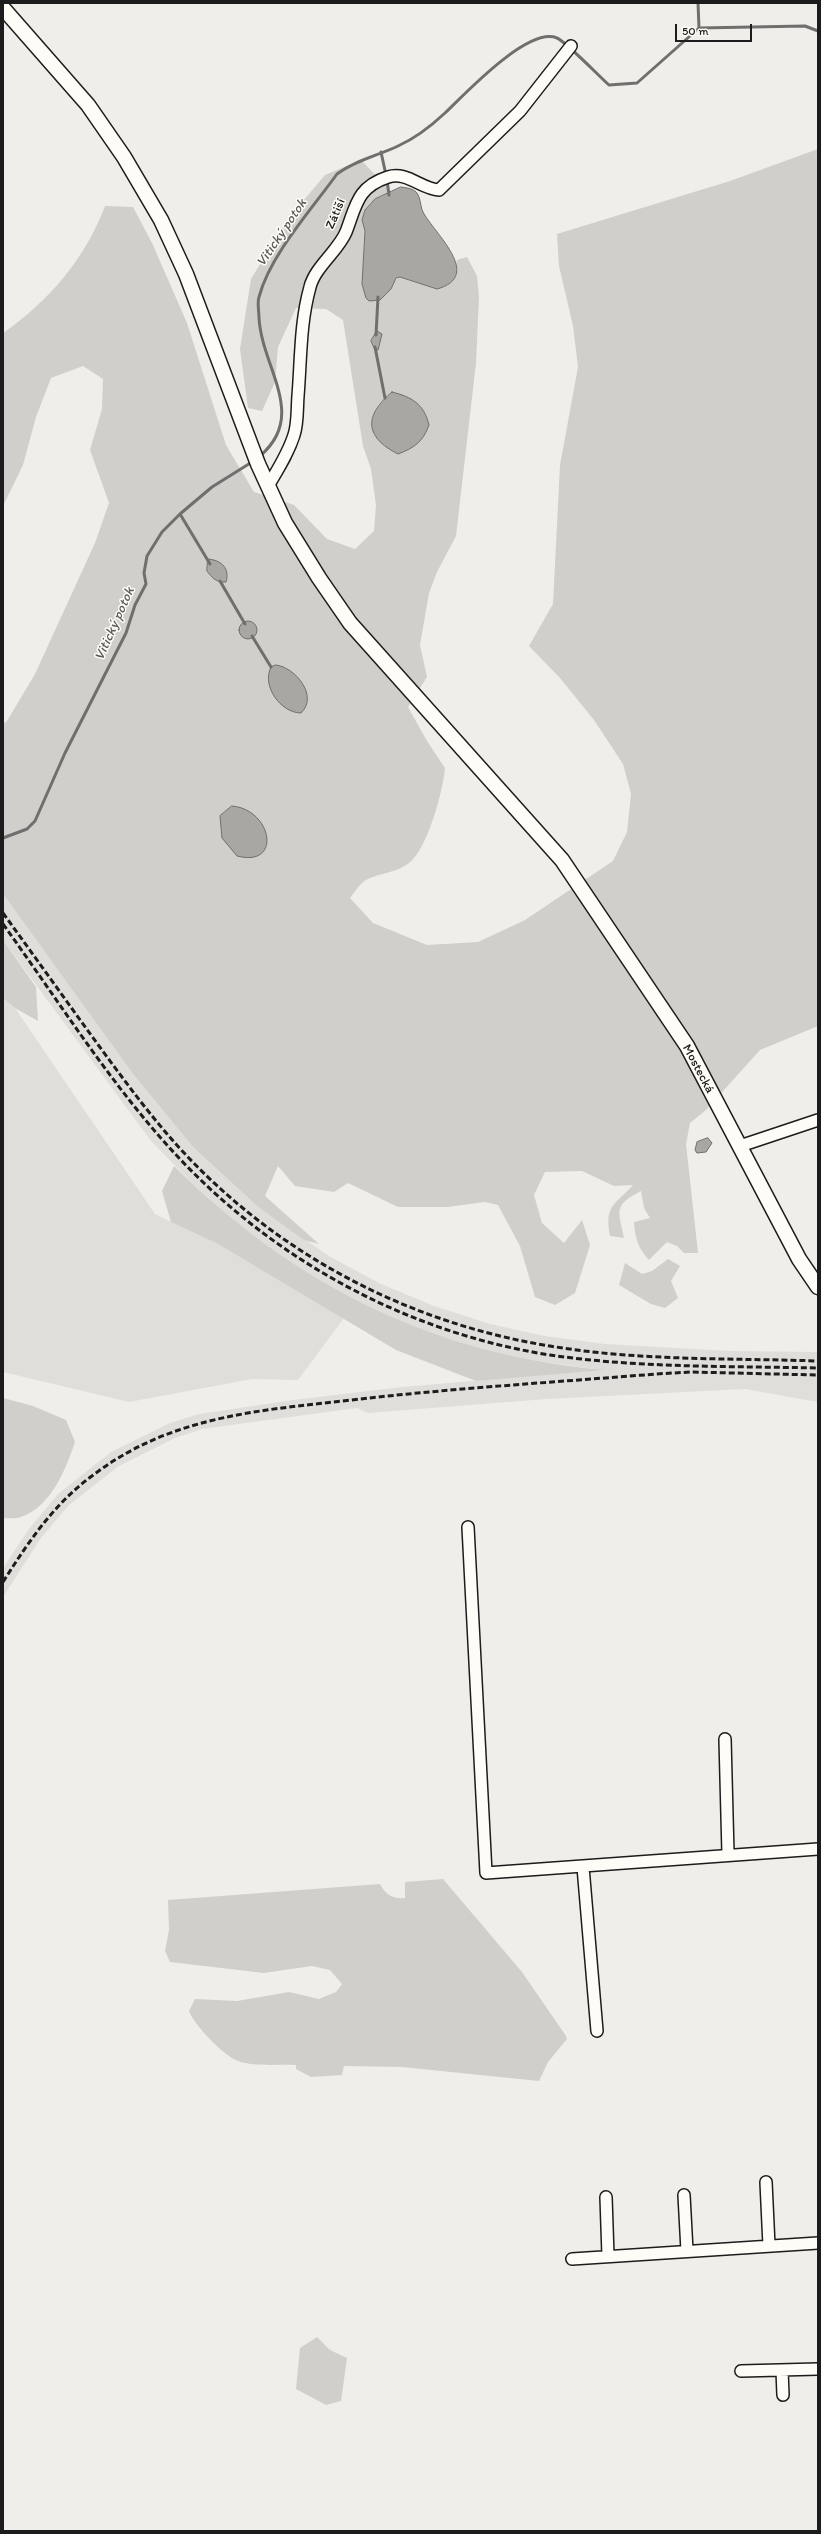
<!DOCTYPE html>
<html>
<head>
<meta charset="utf-8">
<style>
  body { margin:0 }
  #map { position:relative; width:821px; height:2534px; overflow:hidden; background:#f0eeea; font-family:Itim,sans-serif }
  canvas { display:block }
  .frame { position:absolute; inset:0; border:4px solid #1c1c1c; pointer-events:none }
  .scale { position:absolute; left:675px; top:24px; width:77px; height:18px; box-sizing:border-box; border:2px solid #1c1c1c; border-top:0; padding-left:5px; font-size:12px; line-height:14px; white-space:nowrap; color:#1c1c1c; -webkit-text-stroke:3px #fdfcf7; paint-order:stroke }
</style>
</head>
<body>
<div id="map">
<canvas width="821" height="2534"></canvas>
<div class="frame"></div>
<div class="scale">50 m</div>
</div>
<script>
const g = document.querySelector('canvas').getContext('2d');
g.lineJoin = 'round';
function fill(path, color) {
  g.fillStyle = color;
  g.fill(path, 'evenodd');
}
function trace(path, color, width, dash) {
  g.strokeStyle = color;
  g.lineWidth = width;
  g.lineCap = dash ? 'butt' : 'round';
  g.setLineDash(dash || []);
  g.stroke(path);
}
function write(font, color, halo, rows, align = 'center') {
  g.font = font + ' Itim,sans-serif';
  g.lineWidth = 3;
  g.setLineDash([]);
  g.textBaseline = 'middle';
  g.strokeStyle = halo;
  g.fillStyle = color;
  for (const [text, x, y, turn = 0] of rows) {
    g.save();
    g.translate(x, y);
    g.rotate((+turn || 0) * Math.PI / 180);
    g.textAlign = isNaN(turn) ? turn : align;
    if (halo) g.strokeText(text, 0, 0);
    g.fillText(text, 0, 0);
    g.restore();
  }
}
const built = new Path2D(`
  M3,894L133,1074L193,1147L257,1206L329,1256L381,1284L434,1306L490,1324L545,1336L605,1344L731,1351L818,1352V1402L745,1389L547,1399L368,1413L357,1408L202,1429L175,1438L119,1466L69,1505L41,1538L3,1597V1568L29,1529L58,1494L111,1452L170,1423L199,1414L293,1400L402,1387L601,1370L511,1357L424,1332L341,1294L289,1263L240,1227L194,1185L151,1141L3,940Z
  M3,998L15,1008L155,1214L218,1244L344,1318L298,1380L252,1379L129,1402L3,1372Z`);
const green = new Path2D(`
  M818,149V1026L760,1050L706,1110L690,1123L686,1144L698,1253H684L677,1246L667,1242L649,1260C638,1248 635,1238 634,1222L650,1218L644,1208L641,1191C612,1206 619,1211 624,1238L610,1236C604,1205 615,1205 633,1185L614,1186L582,1171L545,1172L534,1195L542,1223L564,1243L582,1220L590,1245L575,1293L555,1305L535,1297L520,1246L498,1205L485,1202L447,1207H398L348,1183L334,1192L295,1186L278,1166L265,1196L319,1244L304,1240L257,1206L193,1147L133,1074L3,894V724L7,721L35,674L95,543L109,503L90,450L102,409L103,379L83,366L51,378L36,417L23,465L3,506V333C49,301 85,259 105,206L133,207L152,243L187,323L226,445L254,492L294,505L327,539L355,549L374,531L376,505L371,469L363,446L343,320L326,309L296,308L278,347L275,382L262,411L248,408L240,349L251,279L287,220L325,175L361,160L391,191L375,199L365,210L362,220L365,231L362,284L391,289L393,281L400,277L437,289L452,280L457,260L467,257L477,276L479,297L476,363L456,536L437,572L429,593L420,645L427,677L408,707L427,741L445,768C443,791 429,842 413,859C401,873 381,872 366,880C360,883 354,893 350,898L373,923L427,945L478,942L525,920L613,861L627,832L631,794L623,764L594,720L560,678L529,646L553,604L560,465L578,367L573,326L559,266L557,234L730,181ZM392,392L374,436C371,412 373,408 392,392Z
  M3,940L36,987L38,1021L15,1008L3,998Z
  M174,1166C295,1286 434,1355 605,1370L476,1381L396,1350L218,1244L171,1222L162,1191Z
  M668,1259L680,1266L671,1281L678,1298L665,1308L651,1304L619,1285L625,1263L642,1274L652,1271Z
  M3,1398L33,1406L66,1420L75,1442C66,1469 51,1507 21,1517C16,1519 9,1518 3,1518Z
  M443,1879L522,1972L566,2036L567,2039L548,2062L539,2081L402,2067L344,2066L342,2075L311,2077L296,2069V2065C278,2064 255,2067 238,2061C224,2056 194,2025 189,2011L195,1999L237,2001L289,1992L319,1999L336,1992L342,1984L330,1970L312,1966L264,1973L170,1962L165,1951L169,1930L168,1900L380,1884C386,1895 392,1899 405,1898V1882Z
  M317,2337L330,2350L347,2358L341,2401L326,2405L296,2389L300,2348Z`);
const water = new Path2D(`
  M401,187C406,188 412,188 416,192C421,197 420,206 423,212C434,233 484,276 437,289L400,277L396,278L391,289L380,300L369,301L366,298L362,284L365,231L362,220L365,210L375,199Z
  M377,331L382,334L378,350H375L371,341Z
  M392,392C412,397 424,404 429,425C423,442 414,448 398,454C364,437 364,415 392,392Z
  M208,559C222,560 230,569 226,582C217,583 212,578 207,571Z
  M239 630a9 9 0 1 1 18 0a9 9 0 1 1-18 0Z
  M276,665C295,667 319,696 301,713C281,713 261,686 271,667Z
  M232,806C272,809 283,868 237,856L222,838L220,816Z
  M708,1138L712,1143L706,1152L697,1153L695,1150L697,1142Z`);
const stream = new Path2D(`
  M698,3L699,28
  M381,152L386,175
  M387,180L389,195
  M376,335L378,297
  M375,347L385,398
  M260,456C308,415 262,369 259,318C259,311 257,303 259,297C270,255 312,209 337,174C356,160 377,156 398,146C416,138 430,127 445,113C464,95 528,26 557,38C565,41 600,77 609,85L637,83L699,28L805,26L818,31
  M180,514L210,564
  M220,581L245,624
  M252,636L271,667
  M3,838L27,829L35,821L65,753L126,633L135,605L146,584L144,573L147,556L162,532L180,514L212,487L252,462`);
const minor = new Path2D(`
  M268,486C278,469 288,454 294,435C298,423 297,408 298,396C301,359 300,323 310,287C315,267 338,251 346,232C356,206 357,187 388,177C407,171 421,189 439,190L520,111L571,46
  M740,1146L818,1120
  M468,1527L486,1873L818,1849
  M725,1739L728,1854
  M583,1867L597,2031
  M766,2182L769,2246
  M684,2195L687,2251
  M606,2197L608,2256
  M572,2259L818,2243
  M782,2370L783,2395
  M741,2371L818,2369`);
const tertiary = new Path2D(`
  M3,8L88,105L124,157L161,220L186,274L258,464L285,523L319,578L350,623L562,860L687,1046L799,1259L818,1287`);
const rail = new Path2D(`
  M3,913C35,957 67,1002 99,1046C127,1084 154,1121 186,1155C282,1257 412,1324 550,1346C638,1361 729,1358 818,1361
  M3,924C60,1003 113,1088 179,1158C277,1262 409,1333 550,1355C638,1368 729,1366 818,1368
  M3,1582C29,1541 55,1502 96,1473C175,1414 266,1410 360,1399C458,1388 557,1382 656,1374L691,1372L818,1375`);
const streetNames = [
  ["Zátiší",336,214,-67],
  ["Mostecká",698,1069,62]
];
const waterNames = [
  ["Vitický potok",282,233,-56],
  ["Vitický potok",115,624,-66]
];
fill(built, '#e0deda');
fill(green, '#d0cfcc');
fill(water, '#a8a7a3');
trace(water, '#706f6d', 1);
trace(stream, '#706f6d', 3);
trace(minor, '#1c1c1c', 14);
trace(tertiary, '#1c1c1c', 17);
trace(minor, '#fdfcf7', 11);
trace(tertiary, '#fdfcf7', 14);
trace(rail, '#1c1c1c', 3, [6, 3]);
write('13px', '#1c1c1c', '#fdfcf7', streetNames);
write('italic 14px', '#5b5b59', '#fdfcf7', waterNames);
</script>
</body>
</html>
